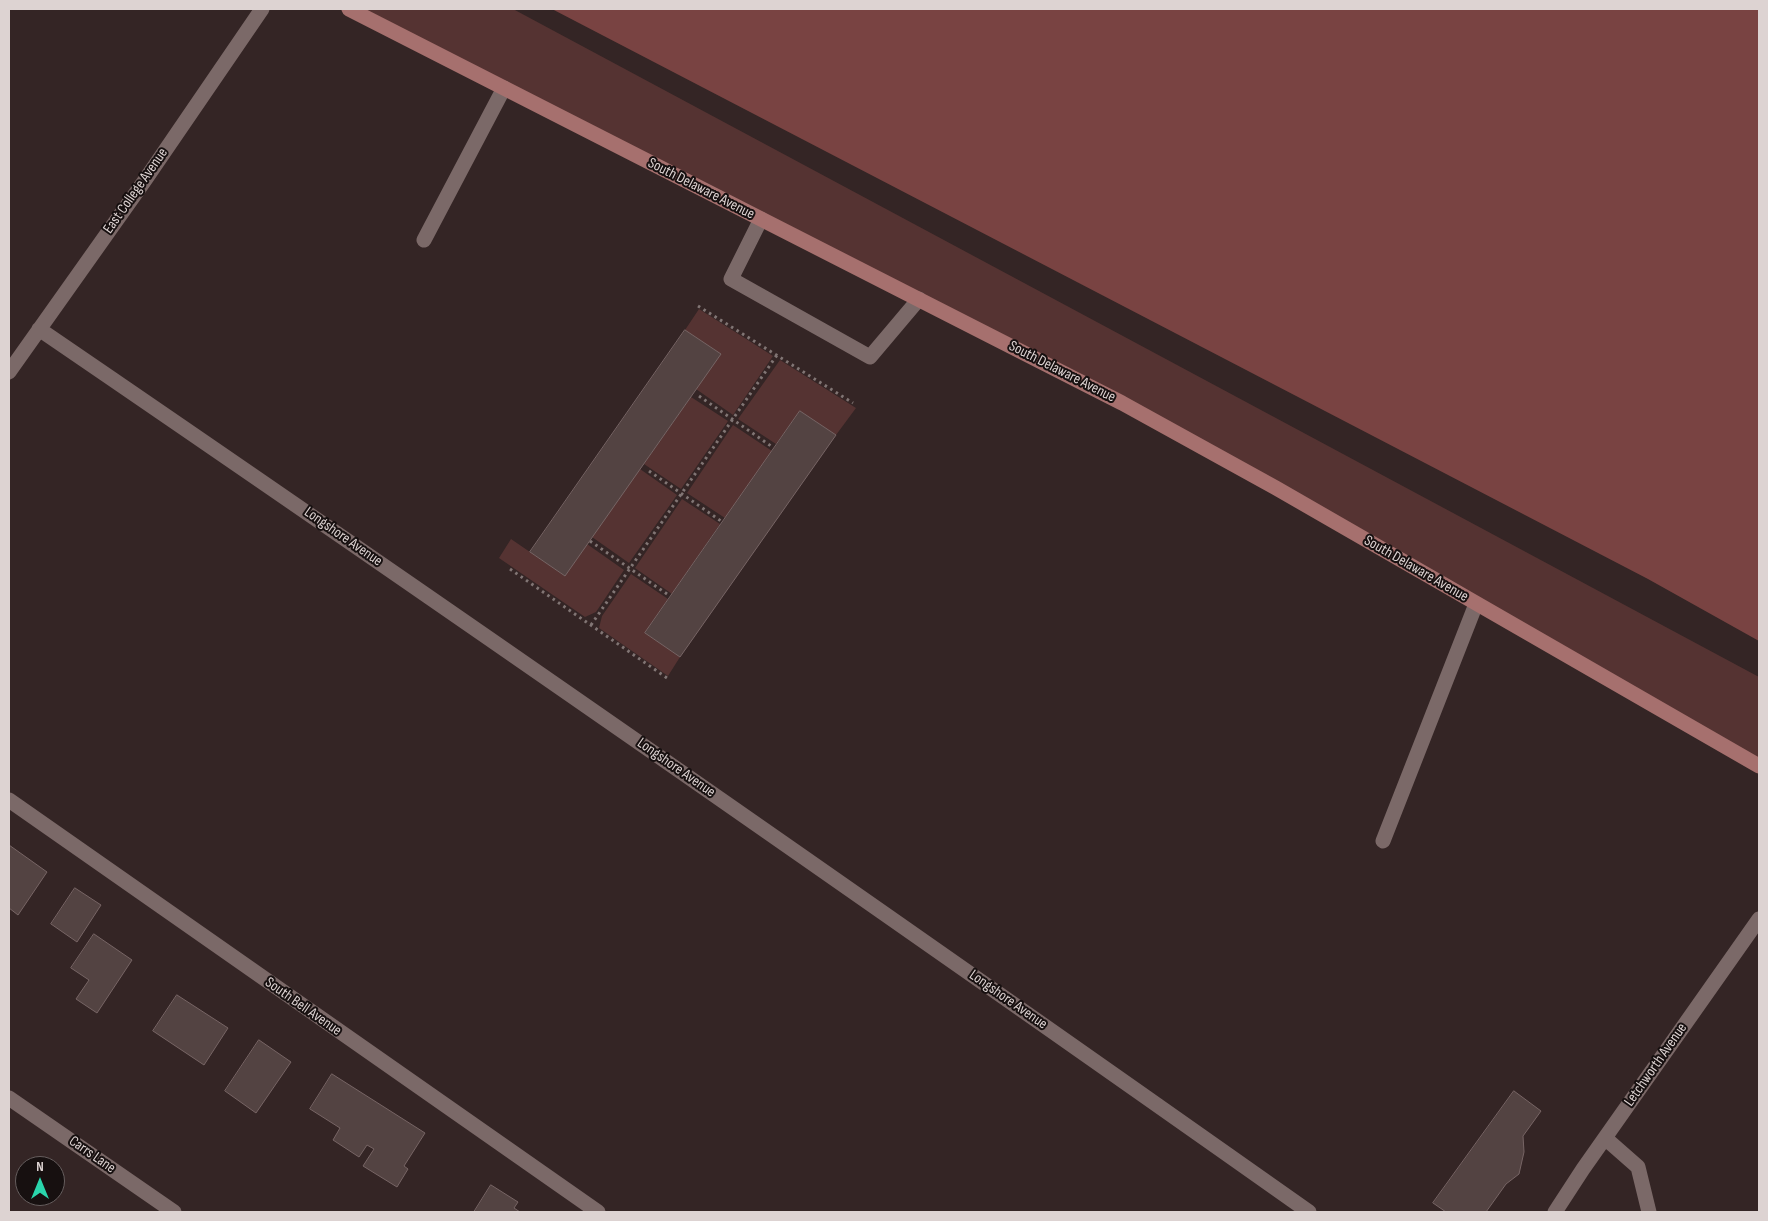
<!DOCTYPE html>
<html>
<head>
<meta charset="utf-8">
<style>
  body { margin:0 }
  #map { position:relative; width:1768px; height:1221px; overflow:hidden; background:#342525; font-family:"Sofia Sans Condensed",sans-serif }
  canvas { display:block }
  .frame { position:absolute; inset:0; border:10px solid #ddd3d2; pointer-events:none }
  .north { position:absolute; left:15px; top:1156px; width:50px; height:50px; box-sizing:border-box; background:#171010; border:1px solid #665e5e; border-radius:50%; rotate:0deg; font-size:14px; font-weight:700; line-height:20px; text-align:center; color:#ddd3d2 }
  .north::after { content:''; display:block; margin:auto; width:18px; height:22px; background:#2ad5ac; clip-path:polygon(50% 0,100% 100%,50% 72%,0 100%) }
</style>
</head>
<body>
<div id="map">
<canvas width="1768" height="1221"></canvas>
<div class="frame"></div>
<div class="north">N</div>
</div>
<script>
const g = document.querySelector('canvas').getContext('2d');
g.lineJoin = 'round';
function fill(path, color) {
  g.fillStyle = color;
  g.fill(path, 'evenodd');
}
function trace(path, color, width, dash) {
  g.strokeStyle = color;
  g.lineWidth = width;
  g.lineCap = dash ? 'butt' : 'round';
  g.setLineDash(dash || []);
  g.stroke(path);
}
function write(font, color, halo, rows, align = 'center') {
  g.font = font + ' "Sofia Sans Condensed",sans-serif';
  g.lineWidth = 4;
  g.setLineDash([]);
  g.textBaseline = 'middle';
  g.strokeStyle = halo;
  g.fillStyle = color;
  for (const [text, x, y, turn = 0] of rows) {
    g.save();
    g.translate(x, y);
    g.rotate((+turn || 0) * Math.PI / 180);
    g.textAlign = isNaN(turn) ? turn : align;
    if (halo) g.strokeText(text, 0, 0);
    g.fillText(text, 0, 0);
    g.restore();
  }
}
const green = new Path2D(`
  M349,9H513L1759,677V759L1122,403Z
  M699,309L773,356L733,415L696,389L721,354L685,330Z
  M780,360L856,408L836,435L800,411L776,444L738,419Z
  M691,397L728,421L681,489L644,464Z
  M733,425L772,451L725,518L687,493Z
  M640,469L677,495L629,563L592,537Z
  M682,499L720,524L672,594L635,568Z
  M511,539L565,576L587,544L624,570L596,612L585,617L499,558Z
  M631,574L668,599L645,633L680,657L668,676L599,628L602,616Z`);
const water = new Path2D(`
  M552,9H1759V641L1648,579Z`);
const building = new Path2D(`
  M685,330L721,354L565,576L530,552Z
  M800,411L836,435L680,657L645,633Z
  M9,845L47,872L18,915L9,908Z
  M75,888L101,905L77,942L51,924Z
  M94,934L132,960L97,1013L76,999L89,980L71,968Z
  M177,995L228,1028L204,1065L153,1031Z
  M259,1040L291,1062L256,1113L225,1091Z
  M332,1074L425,1133L404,1166L408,1169L397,1187L363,1166L374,1149L367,1145L359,1157L333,1140L340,1128L310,1109Z
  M1514,1091L1541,1111L1523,1136L1524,1152L1519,1174L1506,1184L1486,1212H1446L1433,1203Z
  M491,1185L518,1202L514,1208L520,1212H474Z`);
const path = new Path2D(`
  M698,306L853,403
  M699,396L771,446
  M649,471L721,521
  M590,541L667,594
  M510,569L667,678
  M591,625L777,355`);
const minor = new Path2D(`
  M761,219L731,279L870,357L919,299
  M424,240L504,88
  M39,329C465,620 888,915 1309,1212
  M9,372L143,183L262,9
  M9,800L598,1212
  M1383,841L1476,604
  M9,1098L174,1212
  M1605,1138L1638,1167L1649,1212
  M1555,1212L1583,1169L1759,919`);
const major = new Path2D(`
  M349,9L1122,403L1276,488L1759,766`);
const streetNames = [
  ["South Delaware Avenue",701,189,27],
  ["East College Avenue",136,191,-55],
  ["South Delaware Avenue",1062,372,27],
  ["Longshore Avenue",343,537,35],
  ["South Delaware Avenue",1416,569,30],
  ["Longshore Avenue",676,768,35],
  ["Longshore Avenue",1008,1000,35],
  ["South Bell Avenue",303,1007,35],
  ["Letchworth Avenue",1656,1065,-55],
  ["Carrs Lane",92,1155,35]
];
fill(green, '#553332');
fill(water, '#794342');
fill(building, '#534342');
trace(building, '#776565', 1);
trace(path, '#817574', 3, [2.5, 4]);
trace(minor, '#7b6968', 15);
trace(major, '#a6706e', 15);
write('15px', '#ddd3d2', '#171010', streetNames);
</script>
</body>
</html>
